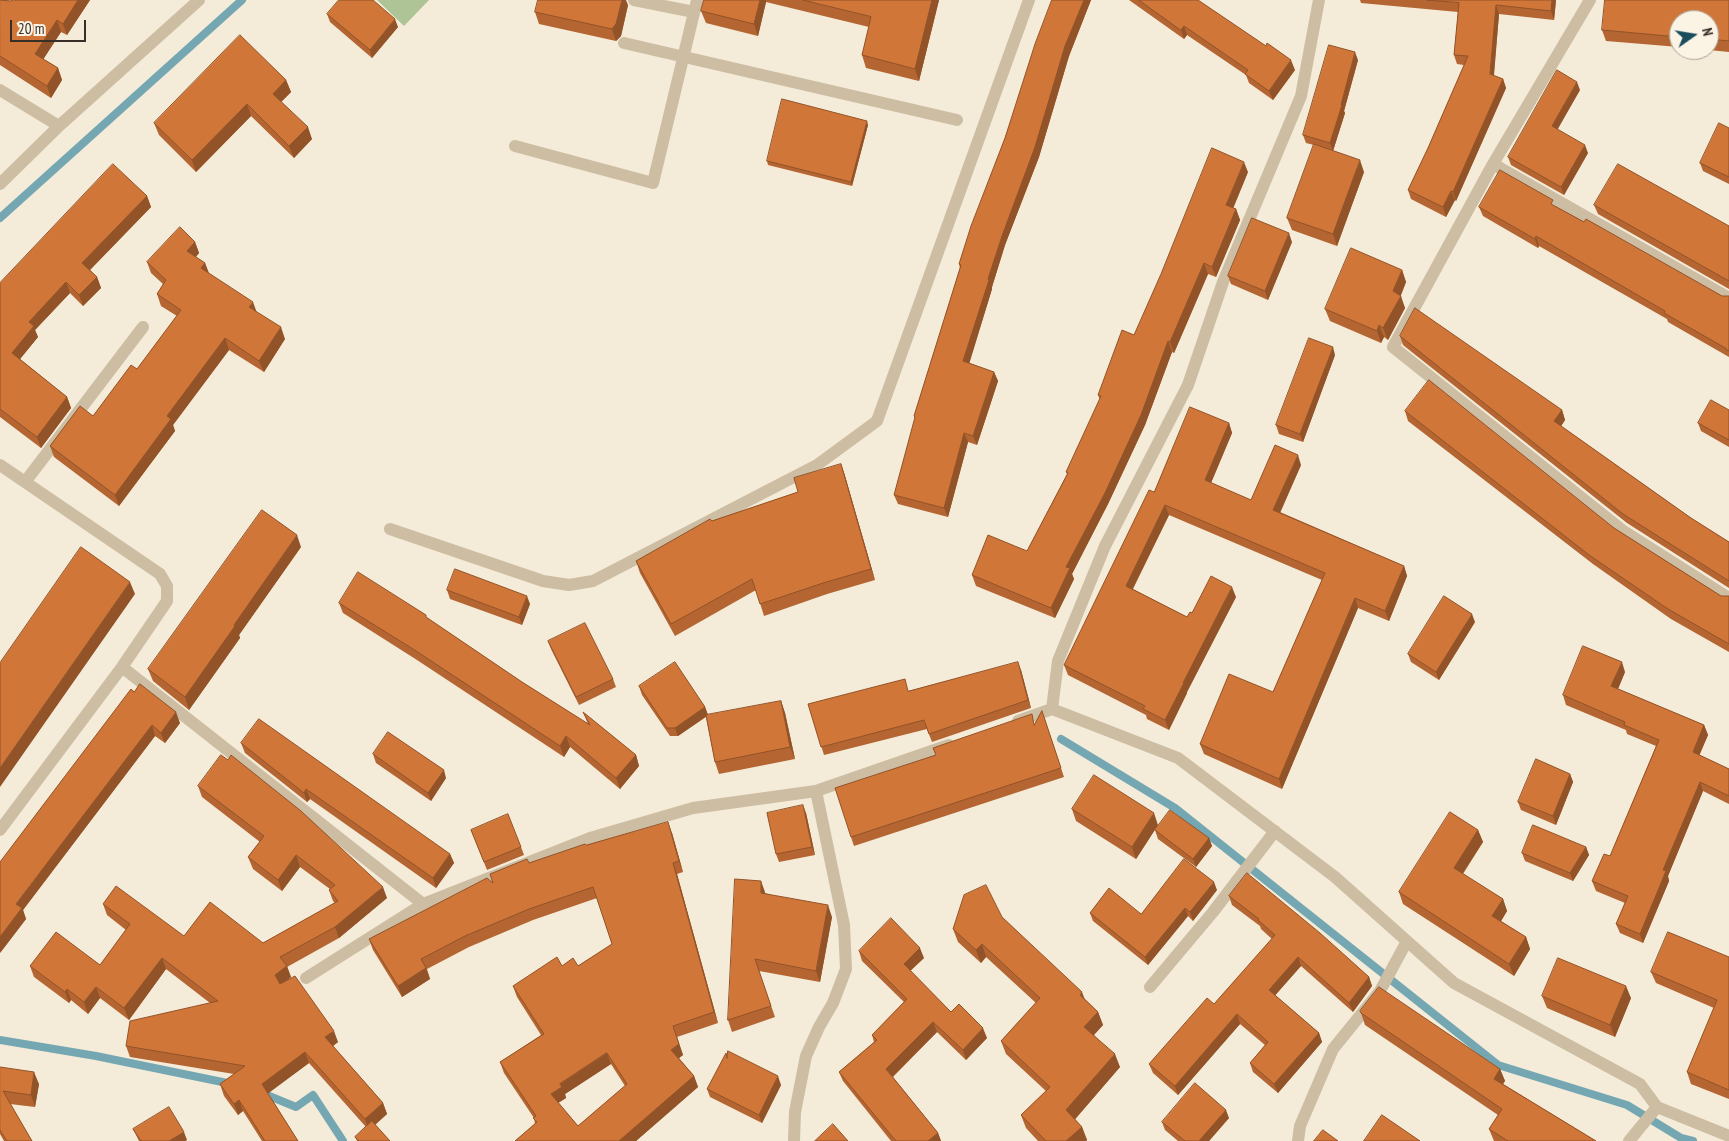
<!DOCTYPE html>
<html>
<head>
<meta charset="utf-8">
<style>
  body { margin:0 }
  #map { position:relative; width:1729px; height:1141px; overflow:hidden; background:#f4ebd8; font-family:"PT Sans Narrow",sans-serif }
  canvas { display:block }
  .north { position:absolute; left:1669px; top:10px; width:50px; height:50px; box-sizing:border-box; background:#fbf4e5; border:1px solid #ada599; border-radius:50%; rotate:77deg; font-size:14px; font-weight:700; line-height:20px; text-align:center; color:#372e26 }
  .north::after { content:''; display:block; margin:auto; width:18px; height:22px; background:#184d5c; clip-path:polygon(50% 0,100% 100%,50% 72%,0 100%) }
  .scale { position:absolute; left:10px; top:20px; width:76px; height:22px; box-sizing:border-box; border:2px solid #372e26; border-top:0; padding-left:6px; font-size:15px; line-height:18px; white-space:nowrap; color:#372e26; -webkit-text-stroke:4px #fbf4e5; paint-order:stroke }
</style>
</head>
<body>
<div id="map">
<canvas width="1729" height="1141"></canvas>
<div class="north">N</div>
<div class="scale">20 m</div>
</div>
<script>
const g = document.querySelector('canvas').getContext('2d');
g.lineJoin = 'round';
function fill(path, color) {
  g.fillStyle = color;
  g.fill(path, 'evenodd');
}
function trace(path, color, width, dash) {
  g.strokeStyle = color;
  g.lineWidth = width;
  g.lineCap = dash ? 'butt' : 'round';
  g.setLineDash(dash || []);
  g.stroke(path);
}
const green = new Path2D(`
  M377,0H429L404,26Z`);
const stream = new Path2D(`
  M0,218L242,0
  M1061,739L1175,808L1498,1065L1627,1105L1681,1138L1693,1141
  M0,1040L96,1056L232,1084
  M262,1093L296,1107L313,1095L343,1141`);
const minor = new Path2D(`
  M634,0L694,12
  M1590,0L1493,164L1393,347L1622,530L1729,598
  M624,43L957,120
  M0,90L59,126
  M515,146L653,183L697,0
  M1493,164L1729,298
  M0,184L59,126L199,0
  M0,465L160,574L167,586V601L122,667L0,830
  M25,482L143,327
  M390,529L543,581L569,585L593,581L817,465L877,421L1029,0
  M122,667L423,904L590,838L693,808L816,791L949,745
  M1052,709L1058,661L1105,546L1188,385L1223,282L1301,96L1319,0
  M1018,721L1052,709L1178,758L1335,877L1454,983L1640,1084L1657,1107L1729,1136
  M306,978L423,904
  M1150,987L1213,912L1275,831
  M794,1141L795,1112L806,1056L819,1027L833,1003L846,969L844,925L816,791
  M1298,1141L1300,1126L1333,1049L1380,991L1407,941
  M1629,1141L1657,1107`);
const wall = new Path2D(`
  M0,0L11,1L12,0H90L67,35L61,32L43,59L58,68L62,80L51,98L0,65Z
  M704,0H939L919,81L866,68L862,55L869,27L766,2L758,36L706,23L701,11Z
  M1052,0H1091L1069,56L1039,157L1005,245L992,287V289L969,363L994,372L998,381L977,445L968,442L948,517L898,504L894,495L915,419L914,416L960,268L959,264L1005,138Z
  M1129,0H1198L1295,70L1273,100L1249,83L1246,75L1187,35L1184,39Z
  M1360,0H1556L1554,20L1499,14L1494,76L1503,79L1506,88L1456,201L1455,200L1446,217L1411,199L1408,190L1428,148L1464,65L1457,64L1454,55L1458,12L1361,3Z
  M1729,0V52L1709,50V20H1679V47L1606,41L1602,30Z
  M628,5L621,36L616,41L539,24L535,12Z
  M327,14L398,27L372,58L330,22Z
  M1358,60L1344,111L1345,113L1333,151L1364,172L1337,246L1292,230L1287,218L1314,145L1306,143L1303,135Z
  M286,80L291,92L281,102L312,139L294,158L251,116L196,172L159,135L154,123Z
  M1580,90L1557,129L1588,153L1564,195L1511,165L1508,157Z
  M868,125L852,186L768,165L767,161Z
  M1729,128V184L1703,171L1700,163Z
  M1248,172L1233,208L1236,209L1240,220L1216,277L1208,274L1174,353L1172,352L1145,425L1108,504L1072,574L1074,579L1055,618L976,586L972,575L1027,551L1067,474L1066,472L1100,400L1098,395L1134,335Z
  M147,196L151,207L90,270L97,277L101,288L83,306L70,293L35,330L38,337L20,359L67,397L71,408L41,448L0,417V283Z
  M1594,205L1729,226V289L1598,214Z
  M1555,206L1584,222L1722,296H1729V357L1668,322L1667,319L1539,246L1538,248L1483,216L1479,207Z
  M195,242L199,253L196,257L205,263L209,273L256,311L285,339L264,372L229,350L173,425L175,431L119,506L54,457L50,446L93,416L137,369L177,316L161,306L157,294L163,284L151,273L147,262Z
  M1292,242L1268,300L1231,284L1228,276Z
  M1402,270L1406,282L1400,296L1405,308L1388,340L1384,337L1381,343L1330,321L1325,309Z
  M1400,336L1562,410L1565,420L1561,426L1691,518L1729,542V588L1627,523L1403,345Z
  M1335,355L1303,442L1279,434L1276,425Z
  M1729,410V447L1701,431L1698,423Z
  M1405,411L1614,528L1721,596H1729V652L1671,619L1593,564L1408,421Z
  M1229,423L1232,433L1211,483L1251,500L1301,465L1280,512L1404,566L1407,576L1389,621L1358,608L1282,789L1204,754L1200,744L1273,692L1322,580L1169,515L1133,589L1187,617L1192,613L1236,597L1187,692V693L1169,730L1147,719L1146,715L1068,675L1064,665L1154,492Z
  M841,464L845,476L875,580L827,594L764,616L756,590L675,636L640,573L636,561L712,521L798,492Z
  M301,547L239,635L240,638L189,710L153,681L148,669Z
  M447,590L530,604L522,625L450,599Z
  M339,603L427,618L522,682L588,724L583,712L636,755L639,766L620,789L570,747L564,757L417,660L343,613Z
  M1475,622L1439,680L1411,662L1408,654Z
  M548,641L613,679L616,687L579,705L551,649Z
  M1021,670L1031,708L932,742L927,729L824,755L808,704L909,691Z
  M1625,672L1618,689L1704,725L1708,735L1699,755L1729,769V804L1703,791L1668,876L1669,881L1643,943L1620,933L1616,924L1625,903L1596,891L1592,881L1610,856L1656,746L1627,734L1626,730L1566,705L1563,695Z
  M639,686L705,707L708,715L781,701L785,713L795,759L719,774L715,762L706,717L678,736H670L642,695Z
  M131,689L180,723L165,743L155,736L23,910L26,919L0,953Z
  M1042,711L1064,777L854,846L851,837L1035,724Z
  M241,743L450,854L454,863L436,888L310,799L307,802L245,753Z
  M373,754L446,778L431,801L376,763Z
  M1570,774L1573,782L1556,825L1521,810L1518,802Z
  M198,786L387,898L339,938L287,967L291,977L287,980L338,1042L333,1046L383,1103L387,1114L375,1125L390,1141H357L355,1137L366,1127L309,1063L268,1093L298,1141H262L243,1111L238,1115L224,1096L220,1084L234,1074L130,1057L126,1046L210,1003L166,969L129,1020L100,998L88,1014L71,1000L69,1003L34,977L30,966L100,965L126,930L107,915L103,904L184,936L263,943L335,903L333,901L329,890L330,889L300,867L282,891L253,869L248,857L260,842L202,797Z
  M1072,809L1158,825L1136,859L1076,821Z
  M806,813L815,855L779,862L776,854Z
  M471,830L521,847L524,855L487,870Z
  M1155,830L1209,838L1212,846L1196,867L1158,839Z
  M1478,830L1483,842L1463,874L1503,899L1507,911L1501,921L1526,937L1530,949L1514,976L1403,904L1399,892Z
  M672,833L683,872L677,874L718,1023L677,1037L683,1055L679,1058L694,1076L698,1087L636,1141H515L535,1124L534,1118L504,1073L500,1062L541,1035L517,997L513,986L562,966H578L612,944L597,898L533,920L469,947L427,969L430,979L402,997L373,950L369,939L493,882L490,874L529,863L586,845ZM611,1064L625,1086L578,1126L558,1103L566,1098L565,1094Z
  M1586,847L1589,855L1573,881L1525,861L1522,853Z
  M1217,890L1193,921L1188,916L1148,965L1093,921L1090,913L1141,914Z
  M765,892V893L832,917L820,982L759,971L775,1017L732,1032L728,1020Z
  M1229,896L1369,977L1372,986L1353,1012L1301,966L1275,995L1319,1033L1322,1042L1278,1093L1253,1072L1250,1063L1265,1045L1240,1024L1178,1095L1153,1073L1149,1064L1214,1004L1272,939L1261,929L1260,926L1232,905Z
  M1002,917L1098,1012L1103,1025L1094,1035L1120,1067L1075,1119L1082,1127L1087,1140L1086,1141H1038L1026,1128L1021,1115L1046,1091L1006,1054L1001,1041L1036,1003L986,957L981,963L958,942L953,929Z
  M859,951L924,958L910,971L951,1012L987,1038L966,1060L937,1032L893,1077L938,1133L941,1141H891L843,1081L839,1072L874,1042L872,1035L904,1002L862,961Z
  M1729,957V1099L1691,1084L1687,1072L1714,1008L1656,983L1651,972Z
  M1542,996L1631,998L1615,1037L1547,1008Z
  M1361,1013L1500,1069L1505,1081L1503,1084L1596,1141H1494L1489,1129L1498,1115L1365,1025Z
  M727,1057L781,1085L762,1123L710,1097L707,1089Z
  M0,1067L39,1084L35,1107L10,1104L32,1141H4L0,1134Z
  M1229,1118L1209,1141H1178L1165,1130L1162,1122Z
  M133,1129L187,1140L185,1141H139Z`);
const shadedWall = new Path2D(`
  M78,0H90L67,35L63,24Z
  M622,0H626L628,5L621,36L616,41L612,29Z
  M760,0H766V2L758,36L754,24Z
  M932,0H939L919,81L915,69Z
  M1084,0H1091L1069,56L1039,157L1005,245L992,287V289L967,371L963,361L988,279L1065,46Z
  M1552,0H1556L1554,20L1551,11Z
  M1496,5L1499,14L1493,83L1490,74Z
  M395,19L398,27L372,58L370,50Z
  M57,20L61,32L39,66L35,54Z
  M1184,26L1187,35L1184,39L1181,30Z
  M1355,52L1358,60L1344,111L1345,113L1333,151L1330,143Z
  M1291,60L1295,70L1273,100L1269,91Z
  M58,68L62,80L51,98L47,86Z
  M1503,79L1506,88L1456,201L1453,192Z
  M286,80L291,92L277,106L273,94Z
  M1577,82L1580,90L1555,134L1552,126Z
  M247,104L251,116L196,172L192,160Z
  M867,121L868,125L852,186L851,182Z
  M308,127L312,139L294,158L289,146Z
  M1585,145L1588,153L1564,195L1561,187Z
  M1360,160L1364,172L1337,246L1333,234Z
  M1244,162L1248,172L1230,216L1226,205Z
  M1451,191L1455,200L1446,217L1443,207Z
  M147,196L151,207L86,274L82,263Z
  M1236,209L1240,220L1216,277L1212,267Z
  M1289,233L1292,242L1268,300L1265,291Z
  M1536,236L1539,246L1538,248L1535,239Z
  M195,242L199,253L191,262L187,251Z
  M205,263L209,274L201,268Z
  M1204,263L1208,274L1174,353L1170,342Z
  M1402,270L1406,282L1400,298L1401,296L1405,308L1388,340L1383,328L1393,291Z
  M97,277L101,288L83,306L79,295Z
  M66,282L70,293L35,330L38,337L16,364L12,353L29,322Z
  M253,302L257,313L249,307Z
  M1379,325L1384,337L1381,343L1377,331Z
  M281,327L285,339L264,372L259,361Z
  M225,338L229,350L173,425L175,431L119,506L115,495L167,416Z
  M1168,341L1172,352L1145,425L1108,504L1072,574L1074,579L1055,618L1051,608L1066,567Z
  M1333,347L1335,355L1303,442L1300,434Z
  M994,372L998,381L977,445L973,436Z
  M67,397L71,408L41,448L37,437Z
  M1562,410L1565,420L1558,431L1554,421Z
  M1229,423L1232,433L1208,490L1205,480Z
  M964,433L968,442L948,517L944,508Z
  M1298,455L1301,465L1277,520L1273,510Z
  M841,464L845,476L875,580L871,569Z
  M1165,505L1169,515L1129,596L1126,586Z
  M297,535L301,547L239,635L240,638L189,710L185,697L234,625Z
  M1404,566L1407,576L1389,621L1385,611Z
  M130,582L135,594L0,787V768Z
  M1232,587L1236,597L1187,692V693L1169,730L1165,720L1183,683Z
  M527,596L530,604L522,625L519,617Z
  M1355,598L1358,608L1282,789L1279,779Z
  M1472,614L1475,622L1439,680L1436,672Z
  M1018,662L1021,670L1031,708L1028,700Z
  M1622,662L1625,672L1615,696L1611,686Z
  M781,701L785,713L795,759L790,747Z
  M705,707L708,715L678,736L675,728Z
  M176,712L180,723L165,743L161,733Z
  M152,725L155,736L23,910L26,919L0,953V937L16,904Z
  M1704,725L1708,735L1697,761L1693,752Z
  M566,736L570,747L564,757L560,746Z
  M636,755L639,766L620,789L616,778Z
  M444,770L446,778L431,801L428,793Z
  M1570,774L1573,782L1556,825L1553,816Z
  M1700,782L1703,791L1668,876L1669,881L1643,943L1640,934L1663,870Z
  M306,789L310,799L307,802L304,793Z
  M803,805L806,813L815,855L812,847Z
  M1154,813L1158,825L1136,859L1132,847Z
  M668,822L672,833L683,872L679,861Z
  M1478,830L1483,842L1458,880L1454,868Z
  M1209,838L1212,846L1196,867L1193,859Z
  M1586,847L1589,855L1573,881L1570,873Z
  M450,854L454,863L436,888L433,878Z
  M296,855L300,867L282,891L278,880Z
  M673,863L677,874L718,1023L714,1012Z
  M761,881L765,892V904L761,893Z
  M1214,882L1217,890L1193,921L1190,912Z
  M383,887L387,898L339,938L335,927Z
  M1503,899L1507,911L1497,928L1492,916Z
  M828,905L832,917L820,982L816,971Z
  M1185,908L1188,916L1148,965L1145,957Z
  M1526,937L1530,949L1514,976L1509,964Z
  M982,944L986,957L981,963L976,950Z
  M920,948L924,958L907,974L904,964Z
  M1298,957L1301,966L1272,999L1269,990Z
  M162,958L166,969L129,1020L124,1008Z
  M287,966L291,977L279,987L275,975Z
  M426,968L430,979L402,997L398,986Z
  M1369,977L1372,986L1353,1012L1349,1003Z
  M1626,986L1631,998L1615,1037L1610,1025Z
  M96,987L100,998L88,1014L84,1002Z
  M67,989L71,1000L69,1003L65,992Z
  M1082,992L1087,1005L1080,995Z
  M1098,1012L1103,1025L1089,1040L1084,1027Z
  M1237,1014L1240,1024L1178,1095L1175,1086Z
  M933,1022L937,1032L890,1079L886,1069Z
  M673,1026L683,1055L675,1061L671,1050Z
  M983,1028L987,1038L966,1060L963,1050Z
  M334,1031L338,1042L329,1049L325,1037Z
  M1319,1033L1322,1042L1278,1093L1274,1084Z
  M305,1052L309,1063L266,1095L262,1084Z
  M607,1053L611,1064L565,1094L566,1098L555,1105L551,1094L560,1084Z
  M1115,1054L1120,1067L1071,1124L1066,1110Z
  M1500,1069L1505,1081L1498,1091L1494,1079Z
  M34,1072L39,1084L35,1107L31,1095Z
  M694,1076L698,1087L636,1141H619Z
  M778,1076L781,1085L762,1123L759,1115Z
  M239,1100L243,1111L238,1115L234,1104Z
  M383,1103L387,1114L369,1130L365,1119Z
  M1226,1110L1229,1118L1209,1141H1199Z
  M1082,1127L1087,1140L1086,1141H1066Z
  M184,1132L187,1140L185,1141H169Z
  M938,1133L941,1141H928Z`);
const building = new Path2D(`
  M0,0L11,1L12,0H78L63,24L57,20L35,54L58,68L47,86L0,56Z
  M339,0H373L395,19L370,50L327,14Z
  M538,0H622L616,24L612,29L535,12Z
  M704,0H760L754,24L701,11Z
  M803,0H932L915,69L862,55L871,17Z
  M1052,0H1084L1065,46L1035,147L1002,236L988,279L989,280L963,361L994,372L973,436L964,433L944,508L894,495L915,417L914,416L961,265L959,264L971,226L1005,138L1035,44Z
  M1139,0H1198L1266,46L1267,43L1291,60L1269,91L1245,74L1248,70L1184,26L1181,30Z
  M1427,0H1552L1551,11L1496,5L1490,74L1503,79L1453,192L1451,191L1443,207L1408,190L1428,148L1468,56L1454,55L1459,3Z
  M1605,0H1729V41L1709,39V20H1679V37L1602,30Z
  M240,35L286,80L273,94L308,127L289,146L247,104L192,160L154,123Z
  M1329,45L1355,52L1341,105H1342L1330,143L1303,135Z
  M1557,70L1577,82L1552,126L1585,145L1561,187L1508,157Z
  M782,99L867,121L851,182L767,161Z
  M1719,123L1729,128V177L1700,163Z
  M1314,144L1360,160L1333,234L1287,218Z
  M1212,148L1244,162L1226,205L1236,209L1212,267L1204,263L1170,342L1168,341L1141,415L1105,493L1066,567L1070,568L1051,608L972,575L988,535L1027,551L1068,473L1066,472L1101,396L1098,395L1122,330L1134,335L1161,274Z
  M113,164L147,196L82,263L97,277L79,295L66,282L29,322L34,326L12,353L67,397L37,437L0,409V283Z
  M1618,164L1729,226V281L1594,205Z
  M1500,170L1553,200L1551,204L1584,222L1586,219L1722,296H1729V351L1726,350L1727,349L1664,313L1665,311L1536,236L1535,239L1479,207Z
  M1252,218L1289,233L1265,291L1228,276Z
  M180,227L195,242L187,251L205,263L201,268L253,302L249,307L281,327L259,361L225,338L167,416L171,419L115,495L50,446L80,406L93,416L131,365L137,369L181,310L157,294L166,280L147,262Z
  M1351,248L1402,270L1393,291L1401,296L1383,328L1379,325L1377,331L1325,309Z
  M1415,308L1562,410L1554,421L1691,518L1729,542V581L1623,514L1400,336Z
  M1309,338L1333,347L1300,434L1276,425Z
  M1429,380L1614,528L1721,596H1729V644L1668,609L1589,555L1405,411Z
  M1711,400L1729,410V440L1698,423Z
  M1190,407L1229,423L1205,480L1251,500L1275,445L1298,455L1273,510L1404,566L1385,611L1355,598L1279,779L1200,744L1229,674L1273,692L1325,573L1165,505L1126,586L1187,617L1190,612L1192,613L1211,576L1232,587L1183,683H1184L1165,720L1143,709L1145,706L1064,665L1149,490L1154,492Z
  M841,464L871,569L823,583L760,604L752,579L671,624L636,561L710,519L712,521L798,492L794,478Z
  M262,510L297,535L234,625L235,626L185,697L148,669Z
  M81,547L130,582L0,768V663Z
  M455,569L527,596L519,617L447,590Z
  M358,572L426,615V617L522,682L590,725L583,712L636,755L616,778L566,736L560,746L413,649L339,603Z
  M1444,596L1472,614L1436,672L1408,654Z
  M585,623L613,679L576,697L548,641Z
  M1583,646L1622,662L1611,686L1704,725L1693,752L1729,769V796L1700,782L1663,870L1666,871L1640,934L1616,924L1628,896L1592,881L1604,854L1610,856L1659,740L1624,725L1625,722L1563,695Z
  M675,662L705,707L675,728H667L639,686Z
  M1018,662L1028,700L929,734L924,720L821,747L808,704L905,679L908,691Z
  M140,684L176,712L161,733L152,725L16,904L22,908L0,937V862L131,689L134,692Z
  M781,701L790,747L715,762L706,715Z
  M1042,711L1061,768L851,837L835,788L936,755L933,748L1032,714L1034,725Z
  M259,719L450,854L433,878L306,789L304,793L241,743Z
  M388,732L444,770L428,793L373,754Z
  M221,755L228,760L231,755L301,811L383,887L335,927L280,957L287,966L275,975L280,984L295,976L334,1031L325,1037L383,1103L365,1119L305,1052L262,1084L298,1141H265L239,1100L234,1104L220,1084L245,1066L126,1046L130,1021L218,1001L162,958L124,1008L96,987L84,1002L67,989L65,992L30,966L56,932L100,965L130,924L103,904L116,886L184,936L210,902L263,943L338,901L329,890L335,885L296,855L278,880L248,857L264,836L198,786Z
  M1536,759L1570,774L1553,816L1518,802Z
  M1094,775L1154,813L1132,847L1072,809Z
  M803,805L812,847L776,854L767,813Z
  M1170,810L1209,838L1193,859L1155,830Z
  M1450,812L1478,830L1454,868L1503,899L1492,916L1526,937L1509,964L1399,892Z
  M508,814L521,847L484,862L471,830Z
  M668,822L679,861L673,863L714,1012L673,1026L679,1044L671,1050L694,1076L619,1141H515L537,1122L533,1118L536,1116L500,1062L544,1034L513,986L557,957L562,966L573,958L578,966L612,944L593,887L529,909L465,936L421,959L426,968L398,986L369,939L487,878L493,883L490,874L527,859L529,863L585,844L586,845ZM607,1053L627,1084L578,1126L551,1094L562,1087L560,1084Z
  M1533,825L1586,847L1570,873L1522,853Z
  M1184,859L1214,882L1190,912L1185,908L1145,957L1090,913L1109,888L1141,914Z
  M1247,873L1320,933L1369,977L1349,1003L1298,957L1269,990L1319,1033L1274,1084L1250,1063L1268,1042L1237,1014L1175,1086L1149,1064L1207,998L1214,1004L1275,935L1258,920L1259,919L1229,896Z
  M735,879L761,881V893L828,905L816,971L755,959L771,1006L728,1020Z
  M986,885L1002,917L1082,992L1080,995L1098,1012L1084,1027L1115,1054L1066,1110L1082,1127L1066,1141H1046L1021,1115L1050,1087L1001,1041L1040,998L982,944L976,950L953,929L964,895Z
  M891,918L920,948L904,964L951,1012L959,1004L983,1028L963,1050L933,1022L886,1069L938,1133L928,1141H896L839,1072L877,1040L872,1035L907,999L859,951Z
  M1668,932L1729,957V1090L1687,1072L1717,1000L1651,972Z
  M1558,958L1626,986L1610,1025L1542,996Z
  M1379,987L1500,1069L1494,1079L1596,1141H1508L1489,1129L1502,1109L1361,1013L1360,1011Z
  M728,1051L778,1076L759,1115L707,1089L726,1053L727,1058Z
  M0,1067L34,1072L31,1095L3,1091L32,1141H7L0,1130Z
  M1195,1083L1226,1110L1199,1141H1185L1162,1122Z
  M169,1107L184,1132L169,1141H141L133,1129Z
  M1382,1115L1420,1141H1364Z
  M372,1121L390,1141H359L355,1137Z
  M833,1124L848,1141H815Z
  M1323,1130L1338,1141H1314Z`);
fill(green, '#aec497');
trace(stream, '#75a7b3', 8);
trace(minor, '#cdbda3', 12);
fill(wall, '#b46531');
fill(shadedWall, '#925328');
fill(building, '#d17639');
trace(building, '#925328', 1);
</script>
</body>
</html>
